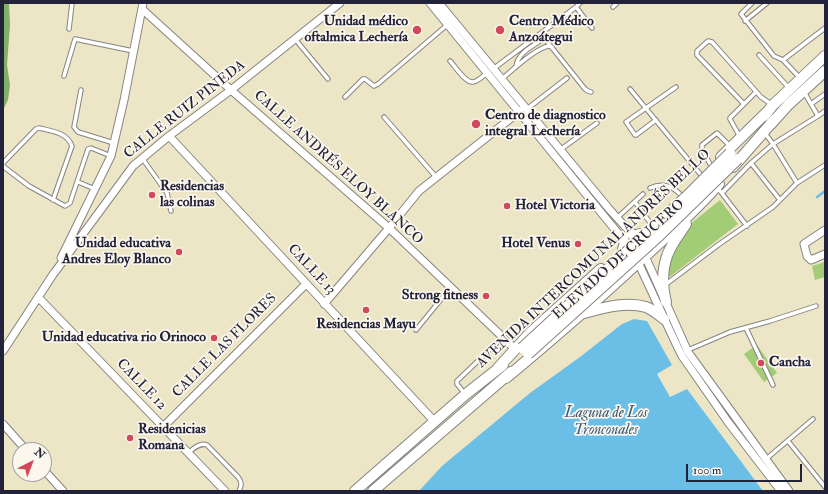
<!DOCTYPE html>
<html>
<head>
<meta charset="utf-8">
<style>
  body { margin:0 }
  #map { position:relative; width:828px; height:494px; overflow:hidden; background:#ece6c7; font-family:"IM FELL Double Pica",serif }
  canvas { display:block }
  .frame { position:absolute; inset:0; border:4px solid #22223b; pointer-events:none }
  .north { position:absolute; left:12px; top:442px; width:40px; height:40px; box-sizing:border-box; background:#fbf7ec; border:1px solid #a4a2a5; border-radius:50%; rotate:42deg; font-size:11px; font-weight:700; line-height:16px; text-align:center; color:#22223b }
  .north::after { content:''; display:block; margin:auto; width:14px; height:18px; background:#d1495b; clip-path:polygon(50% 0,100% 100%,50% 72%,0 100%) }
  .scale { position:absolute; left:686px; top:464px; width:116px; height:18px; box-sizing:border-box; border:2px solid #22223b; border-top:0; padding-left:5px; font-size:12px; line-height:14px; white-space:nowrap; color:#22223b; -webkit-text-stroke:3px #fbf7ec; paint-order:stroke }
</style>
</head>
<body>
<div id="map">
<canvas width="828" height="494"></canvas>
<div class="frame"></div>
<div class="north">N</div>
<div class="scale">100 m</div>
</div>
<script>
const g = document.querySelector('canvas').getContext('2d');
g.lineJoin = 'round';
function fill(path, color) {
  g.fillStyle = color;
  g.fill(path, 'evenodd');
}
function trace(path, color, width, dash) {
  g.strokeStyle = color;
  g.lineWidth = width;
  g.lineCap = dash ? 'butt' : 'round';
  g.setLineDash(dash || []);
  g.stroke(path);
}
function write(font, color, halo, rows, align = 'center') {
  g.font = font + ' "IM FELL Double Pica",serif';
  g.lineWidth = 3.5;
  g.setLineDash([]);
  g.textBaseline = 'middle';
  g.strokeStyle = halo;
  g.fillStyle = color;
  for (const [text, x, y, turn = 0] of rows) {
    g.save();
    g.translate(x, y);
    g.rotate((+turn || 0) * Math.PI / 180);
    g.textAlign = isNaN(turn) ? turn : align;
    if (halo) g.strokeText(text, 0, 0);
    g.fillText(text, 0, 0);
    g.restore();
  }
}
const green = new Path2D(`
  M720,200L738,224L667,279L669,257L689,225Z
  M825,262V277L815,280L812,266Z
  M757,345L777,373L764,382L744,354Z`);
const forest = new Path2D(`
  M3,3H9L10,25L7,65L10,85L8,100L3,110Z`);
const water = new Path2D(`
  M634,319L647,321L672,365L657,374L670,397L687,389L763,491H419L442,466L530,393L580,357L622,324Z`);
const stream = new Path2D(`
  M817,197L825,191`);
const service = new Path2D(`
  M752,3L741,14L774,56L783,60
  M576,7L592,28
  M613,7L617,3
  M745,21L767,3
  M69,29L72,3
  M295,39L328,79
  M759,55L789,88
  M450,61C455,66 465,83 473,82C478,81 483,76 487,73
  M516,67C517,53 533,46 543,39H545L585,89L588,91L591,92
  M493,69L576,7L580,3
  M64,76L75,39L133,51
  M800,78L783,60L825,28
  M502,79C512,70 537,47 549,46L552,47
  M630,89L701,175
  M81,90L74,127L78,132L114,143
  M345,97L363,79H365L374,86L378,84L447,25
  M744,104L697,55V51L708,41L712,42L761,97L771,104
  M811,104L825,94
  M527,109L567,78
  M818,116L825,111
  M384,117L436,177
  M656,120L636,135H635L626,122L676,87
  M764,132L773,144L797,183
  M740,137L730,119V118L756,92
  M560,150L597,123
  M142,158L167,193L171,211
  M3,163L36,129L39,128C51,131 67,132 72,146L53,200
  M751,163L780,200
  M3,165L4,167L29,186L65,206L70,203L88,149L91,148L111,156
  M711,166L702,149V145L717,133L730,146
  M78,182L95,189
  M717,187L747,226
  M650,188C663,182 672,186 681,195
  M722,193L751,163L773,144L818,116L804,92
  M635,202L651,224
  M617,218L643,194
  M665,285L718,245L773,207L797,183L825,165
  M746,328L773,385
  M416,330L451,287
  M688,350L730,332L770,321L816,306
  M465,394L457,384V381L503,337
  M788,441L825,487
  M188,453C193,449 200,442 207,445L238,477C242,482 242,485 239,491
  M765,460L813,419`);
const minor = new Path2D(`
  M430,3L626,243
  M439,3L610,210L631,233L645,256L688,352L789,491
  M142,9L231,90L389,228L515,349
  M169,136L435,422
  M825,230L804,244L807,256L811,260L825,254
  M61,258L111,156L124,100L143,3
  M637,260L677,346L682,356L728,422L781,491
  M52,276L133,166L169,136L231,90L340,3
  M38,297L225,491
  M324,304L389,228L419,191L520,111
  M3,351L54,273
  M3,424L26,450
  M163,427L306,284
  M44,470L63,491`);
const secondary = new Path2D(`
  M764,116L773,105L825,56
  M771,124L788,105L825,71
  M721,157L768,111
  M733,167L775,119
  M630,233L635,236L640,234
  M623,249L625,244L623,239
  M666,302C662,287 662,271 667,256C670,246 680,233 686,224
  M584,313C603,308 625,301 646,307C652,309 659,315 664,319
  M498,368L531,332L601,269
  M506,378C549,342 591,306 632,268C662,241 692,214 719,184
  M355,491L466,394L503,365
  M373,491L511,372`);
const secondaryBridge = new Path2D(`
  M522,348L686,197L730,153
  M528,354L660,235L738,159`);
const markers = [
  [417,30,5,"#d1495b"],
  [500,30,5,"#d1495b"],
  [476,124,5,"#d1495b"],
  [152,195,4,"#d1495b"],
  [507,206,4,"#d1495b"],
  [578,244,4,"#d1495b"],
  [179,252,4,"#d1495b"],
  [486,296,4,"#d1495b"],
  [366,310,4,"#d1495b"],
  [214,338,4,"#d1495b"],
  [761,363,4,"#d1495b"],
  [130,438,4,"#d1495b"]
];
const poiNames = [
  ["Unidad médico",408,22,"right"],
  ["oftalmica Lechería",408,38,"right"],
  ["Centro Médico",509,22],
  ["Anzoátegui",509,38],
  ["Centro de diagnostico",485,116],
  ["integral Lechería",485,132],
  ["Residencias",160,187],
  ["las colinas",160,203],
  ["Hotel Victoria",515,206],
  ["Unidad educativa",171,244,"right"],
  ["Andres Eloy Blanco",171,260,"right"],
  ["Hotel Venus",570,244,"right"],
  ["Strong fitness",478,296,"right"],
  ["Residencias Mayu",366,325,"center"],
  ["Unidad educativa rio Orinoco",206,338,"right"],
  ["Cancha",769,363],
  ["Residenicias",138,430],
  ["Romana",138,446]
];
const streetNames = [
  ["CALLE RUIZ PINEDA",185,110,-38],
  ["CALLE ANDRÉS ELOY BLANCO",338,168,42],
  ["AVENIDA INTERCOMUNAL ANDRÉS BELLO",594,259,-43],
  ["ELEVADO DE CRUCERO",619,260,-42],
  ["CALLE 13",311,270,47],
  ["CALLE LAS FLORES",225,346,-45],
  ["CALLE 12",141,385,46]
];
const waterNames = [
  ["Laguna de Los",606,414],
  ["Tronconales",606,431]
];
fill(green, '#a3cc77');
fill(forest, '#82b068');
fill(water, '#6bbfe7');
trace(stream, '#6bbfe7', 2.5);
trace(service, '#878481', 5.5);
trace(minor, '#878481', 9);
trace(secondary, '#878481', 12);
trace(service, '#fff', 3.5);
trace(minor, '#fff', 7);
trace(secondary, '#fff', 10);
trace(secondaryBridge, '#878481', 12, []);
trace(secondaryBridge, '#fff', 10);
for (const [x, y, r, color] of markers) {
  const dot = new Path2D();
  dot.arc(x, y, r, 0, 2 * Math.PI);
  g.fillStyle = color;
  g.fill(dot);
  trace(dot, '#fbf7ec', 1.5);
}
write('bold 14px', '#22223b', '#fbf7ec', poiNames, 'left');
write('14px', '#22223b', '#fbf7ec', streetNames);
write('italic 15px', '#3c5977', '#fbf7ec', waterNames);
</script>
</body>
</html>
